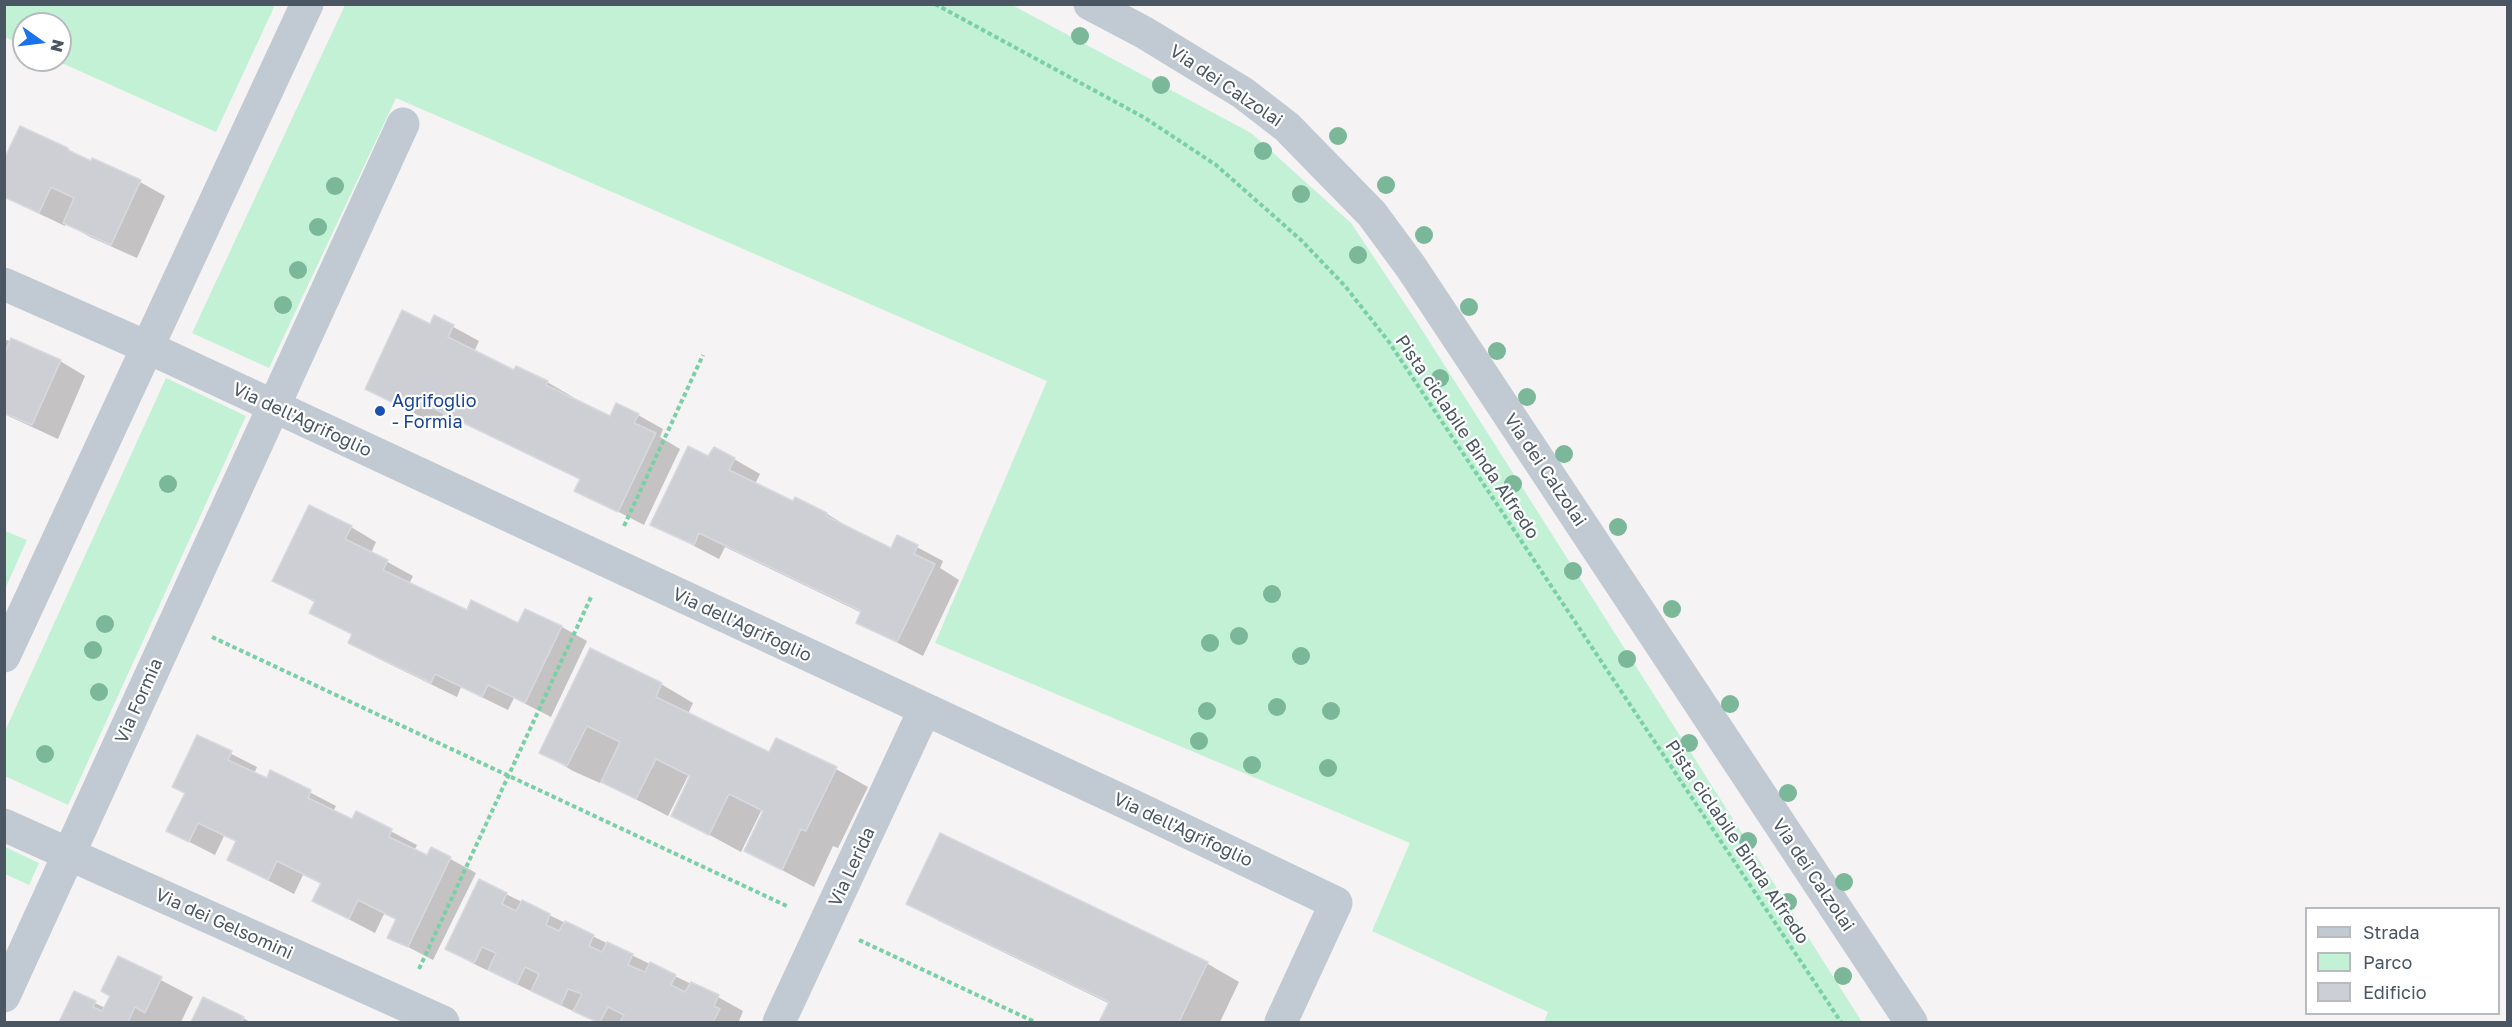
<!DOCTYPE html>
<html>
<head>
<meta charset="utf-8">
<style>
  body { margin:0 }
  #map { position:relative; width:2512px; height:1027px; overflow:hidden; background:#f5f3f3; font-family:"Golos Text",sans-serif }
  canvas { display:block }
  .frame { position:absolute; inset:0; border:6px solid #4a5661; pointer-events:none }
  .legend { position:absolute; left:2305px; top:907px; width:195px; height:108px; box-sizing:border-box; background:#fff; border:2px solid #b7bbc0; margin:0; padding:8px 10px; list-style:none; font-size:18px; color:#4a5661 }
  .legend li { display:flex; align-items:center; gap:12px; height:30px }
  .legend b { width:30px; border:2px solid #b7bbc0 }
  .north { position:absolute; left:12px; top:12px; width:60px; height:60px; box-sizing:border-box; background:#fff; border:2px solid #b7bbc0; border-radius:50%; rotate:104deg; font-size:16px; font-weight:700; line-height:24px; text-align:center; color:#4a5661 }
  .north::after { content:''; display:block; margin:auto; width:21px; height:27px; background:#1a73e8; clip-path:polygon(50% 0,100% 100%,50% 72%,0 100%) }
</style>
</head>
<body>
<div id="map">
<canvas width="2512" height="1027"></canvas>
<div class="frame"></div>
<ul class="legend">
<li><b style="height:8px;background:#c1cad2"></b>Strada</li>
<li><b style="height:16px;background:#c3f1d5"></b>Parco</li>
<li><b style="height:16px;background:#cdcfd5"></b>Edificio</li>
</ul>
<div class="north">N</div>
</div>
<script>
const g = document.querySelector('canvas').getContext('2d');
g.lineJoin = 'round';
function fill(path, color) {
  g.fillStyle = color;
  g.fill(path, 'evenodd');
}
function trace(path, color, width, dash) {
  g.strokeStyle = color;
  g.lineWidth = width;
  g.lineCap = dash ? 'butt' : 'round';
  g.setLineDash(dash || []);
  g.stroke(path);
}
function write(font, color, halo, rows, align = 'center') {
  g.font = font + ' "Golos Text",sans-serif';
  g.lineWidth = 4.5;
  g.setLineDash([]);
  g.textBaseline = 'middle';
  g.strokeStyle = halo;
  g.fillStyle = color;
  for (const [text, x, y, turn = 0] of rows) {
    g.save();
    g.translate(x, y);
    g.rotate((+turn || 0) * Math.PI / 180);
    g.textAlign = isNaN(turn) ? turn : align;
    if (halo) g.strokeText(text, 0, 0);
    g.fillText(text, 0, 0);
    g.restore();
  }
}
const green = new Path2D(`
  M5,4H275V5L216,132L55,60H60V24H24V46L5,37Z
  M345,5H1012L1251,133L1351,223L1417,322L1862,1022H1544L1548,1012L1372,931L1410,843L935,643L1047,381L396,98L269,368L192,333Z
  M166,378L246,416L68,805L5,776V731Z
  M5,531L27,540L5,589Z
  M5,847L39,863L29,885L5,874Z`);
const shadow = new Path2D(`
  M68,149L92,163L140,182L165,196L137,258L90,237L66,223L65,226L4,197Z
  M435,317L479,341L474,352L515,372L547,382L573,397L572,399L611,418L638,415L663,429L660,437L680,449L644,525L576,490L581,480L444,414L438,426L366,388L430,326Z
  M4,339L60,361L85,376L58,439L4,414Z
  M709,458L734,459L760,474L755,484L794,503L796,499L827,514L852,529L851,530L892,550L898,537L943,561L940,568L959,580L923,656L858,622L862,613L725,547L719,559L652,524Z
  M351,527L376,542L371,553L413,576L409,584L467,612L519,625L526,611L562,627L587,641L551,717L514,698L508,710L461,687L457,697L375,657L350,642L354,635L311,612L316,603L274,580Z
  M590,650L661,684L693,703L688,714L770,754L777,740L836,769L868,787L838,848L833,846L814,887L746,851L764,813L761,811L741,852L673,815L691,778L688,776L668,816L601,781L600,783L573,771L541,752Z
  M198,737L257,767L254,774L268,780L271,772L336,806L333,812L352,821L356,813L417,845L414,851L427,857L432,849L476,873L433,960L389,937L397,920L384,914L375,933L314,901L322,884L303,875L294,894L229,860L237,842L224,836L215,855L168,831L186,793Z
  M941,835L1208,964L1239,982L1220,1022H1101L1110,1004L939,921L908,903Z
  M479,881L718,997L743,1011L739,1021L741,1022H596L472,963L447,948Z
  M119,958L193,997L181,1022H60L75,993L105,1008L112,996Z
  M204,999L243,1018L250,1022H192Z`);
const building = new Path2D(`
  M20,126L68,148V150L91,161L92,158L141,180L111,245L63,223L74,198L51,187L39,213L4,197V159Z
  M402,310L430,324L434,315L454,325L448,337L514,370L516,366L548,381L546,385L610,416L616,403L639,414L634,423L656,433L618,512L574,491L580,479L418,401L412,412L365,389Z
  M11,338L61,360L32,425L4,413V355Z
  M688,446L708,456L714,447L735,458L729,470L793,501L795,497L827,513L826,516L891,548L897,535L918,545L914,554L935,564L897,642L856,623L861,611L699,533L694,545L650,525Z
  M309,505L352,526L345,539L388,560L383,570L467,610L471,600L518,623L525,609L562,626L525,703L488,685L482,697L435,674L431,683L348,643L352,634L309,613L315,601L272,581Z
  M590,648L662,683L656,697L769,752L776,738L837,767L806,831L801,829L782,870L744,851L763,811L729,794L709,835L671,816L690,776L656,759L636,799L601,782L620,742L587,726L567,766L539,753Z
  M197,735L232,751L228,760L267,778L270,770L311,790L308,798L352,819L356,811L392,829L389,837L427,855L431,847L451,857L408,947L387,938L396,919L358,900L349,919L312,901L321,883L277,861L268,880L227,860L236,841L198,823L189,842L166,831L185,793L172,787Z
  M940,833L1208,962L1179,1022H1099L1109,1002L906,904Z
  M479,879L507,893L502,904L516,911L522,900L550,914L546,925L559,931L565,921L594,935L589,946L602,952L607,942L633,954L628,965L645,972L650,962L676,975L671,985L685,992L691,982L719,995L714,1006L720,1009L713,1022H620L624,1015L608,1007L600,1022H597L573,1011L582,994L568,989L561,1005L531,991L539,974L525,967L517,984L488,970L496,953L482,947L474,963L445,949Z
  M118,956L162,977L145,1013L135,1007L128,1022H59L74,991L96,1001L93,1007L102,1011L110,996L101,991Z
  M203,997L244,1017L241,1022H191Z`);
const path = new Path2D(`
  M935,4L1145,118L1216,165L1301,240L1345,286L1389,342L1841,1022
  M624,526L703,355
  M212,637L789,907
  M859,940L1035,1022
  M419,969L592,595`);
const minor = new Path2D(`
  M1090,4L1145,33L1243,93L1287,127L1372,214L1411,267L1911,1022
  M4,284L149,348L1131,805L1336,903L1281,1022
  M4,656L307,4
  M4,825L443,1022
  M4,996L403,124
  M779,1022L924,711`);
const trees = [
  [1080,36],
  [1161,85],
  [1338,136],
  [1263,151],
  [1386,185],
  [335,186],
  [1301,194],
  [318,227],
  [1424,235],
  [1358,255],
  [298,270],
  [283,305],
  [1469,307],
  [1497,351],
  [1440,378],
  [1527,397],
  [1564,454],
  [168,484],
  [1513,484],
  [1618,527],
  [1573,571],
  [1272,594],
  [1672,609],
  [105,624],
  [1239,636],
  [1210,643],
  [93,650],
  [1301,656],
  [1627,659],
  [99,692],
  [1730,704],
  [1277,707],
  [1207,711],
  [1331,711],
  [1199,741],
  [1689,743],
  [45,754],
  [1252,765],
  [1328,768],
  [1788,793],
  [1748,841],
  [1844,882],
  [1788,902],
  [1843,976]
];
const markers = [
  [380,411,6,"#1a4fb4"]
];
const streetNames = [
  ["Via dei Calzolai",1226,86,34],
  ["Via dell'Agrifoglio",302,420,25],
  ["Pista ciclabile Binda Alfredo",1467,437,56],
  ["Via dei Calzolai",1545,470,56],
  ["Via dell'Agrifoglio",742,625,25],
  ["Via Formia",139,701,-66],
  ["Via dell'Agrifoglio",1183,830,25],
  ["Pista ciclabile Binda Alfredo",1737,842,56],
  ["Via Lerida",852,867,-65],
  ["Via dei Calzolai",1813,875,56],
  ["Via dei Gelsomini",224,924,24]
];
const transitNames = [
  ["Agrifoglio",392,401],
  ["- Formia",392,422]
];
fill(green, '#c3f1d5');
fill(shadow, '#0003');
fill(building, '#cdcfd5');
trace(building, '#d7d9de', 1.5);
trace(path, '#7ad0a6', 4, [4.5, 3]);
trace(minor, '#c1cad2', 33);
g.fillStyle = '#7bb799';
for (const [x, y] of trees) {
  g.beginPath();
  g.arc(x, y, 9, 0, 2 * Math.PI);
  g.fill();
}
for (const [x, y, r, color] of markers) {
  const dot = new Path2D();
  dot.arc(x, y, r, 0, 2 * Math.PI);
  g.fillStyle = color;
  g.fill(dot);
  trace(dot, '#fff', 2);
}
write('18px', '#4a5661', '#fff', streetNames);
write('18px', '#164399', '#fff', transitNames, 'left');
</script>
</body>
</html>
